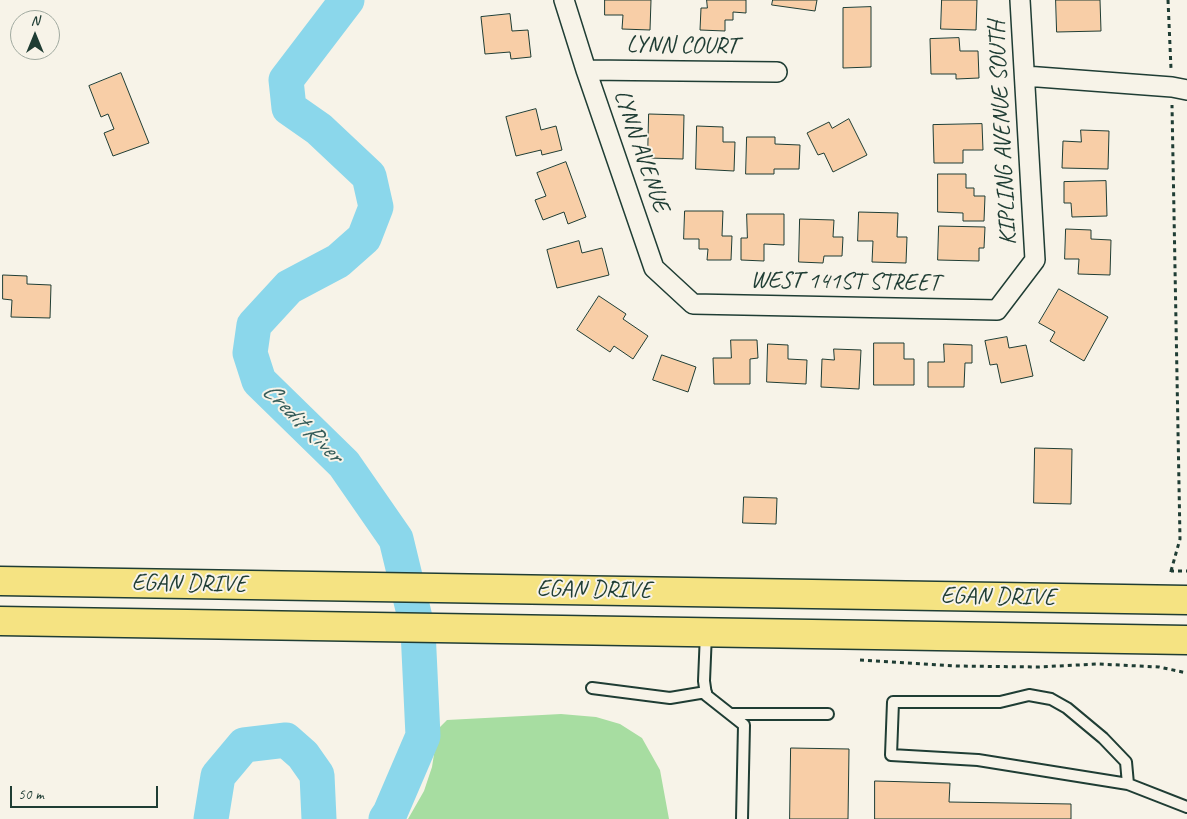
<!DOCTYPE html>
<html>
<head>
<meta charset="utf-8">
<style>
  body { margin:0 }
  #map { position:relative; width:1187px; height:819px; overflow:hidden; background:#f7f3e8; font-family:Caveat,sans-serif }
  canvas { display:block }
  .north { position:absolute; left:10px; top:10px; width:50px; height:50px; box-sizing:border-box; background:#f7f3e8; border:1px solid #a1aaa0; border-radius:50%; rotate:0deg; font-size:14px; font-weight:700; line-height:20px; text-align:center; color:#1f3d34 }
  .north::after { content:''; display:block; margin:auto; width:18px; height:22px; background:#1f3d34; clip-path:polygon(50% 0,100% 100%,50% 72%,0 100%) }
  .scale { position:absolute; left:10px; top:786px; width:148px; height:22px; box-sizing:border-box; border:2px solid #1f3d34; border-top:0; padding-left:6px; font-size:15px; line-height:18px; white-space:nowrap; color:#1f3d34; -webkit-text-stroke:4px #f7f3e8; paint-order:stroke }
</style>
</head>
<body>
<div id="map">
<canvas width="1187" height="819"></canvas>
<div class="north">N</div>
<div class="scale">50 m</div>
</div>
<script>
const g = document.querySelector('canvas').getContext('2d');
g.lineJoin = 'round';
function fill(path, color) {
  g.fillStyle = color;
  g.fill(path, 'evenodd');
}
function trace(path, color, width, dash) {
  g.strokeStyle = color;
  g.lineWidth = width;
  g.lineCap = dash ? 'butt' : 'round';
  g.setLineDash(dash || []);
  g.stroke(path);
}
function write(font, color, halo, rows, align = 'center') {
  g.font = font + ' Caveat,sans-serif';
  g.lineWidth = 4;
  g.setLineDash([]);
  g.textBaseline = 'middle';
  g.strokeStyle = halo;
  g.fillStyle = color;
  for (const [text, x, y, turn = 0] of rows) {
    g.save();
    g.translate(x, y);
    g.rotate((+turn || 0) * Math.PI / 180);
    g.textAlign = isNaN(turn) ? turn : align;
    if (halo) g.strokeText(text, 0, 0);
    g.fillText(text, 0, 0);
    g.restore();
  }
}
const green = new Path2D(`
  M561,714L596,717L620,724L642,738L660,770L669,819H408L424,791L432,767L438,729L447,720Z`);
const river = new Path2D(`
  M347,0L286,80L289,108L319,129L369,176L376,207L364,238L338,261L289,287L254,325L250,353L259,381L344,464L396,539L418,630L423,736L390,813L386,819
  M211,819L218,776L244,745L286,740L303,755L317,775L319,819`);
const building = new Path2D(`
  M605,0H651L650,30L622,29L623,15H605Z
  M707,0H746V13L733,12V20H725V31L700,30L701,8H707Z
  M773,0H817L815,11L772,5Z
  M942,0H977L976,30L941,29Z
  M1056,0H1100L1101,31L1057,32Z
  M871,7V67L843,68V8Z
  M510,14L512,31L528,30L531,57L511,59L510,52L485,54L481,17Z
  M959,38L960,51H978L979,78L956,79V74H931L930,39Z
  M121,73L149,143L113,156L104,133L114,129L108,114L101,117L89,86Z
  M536,109L541,130L556,126L562,150L542,155L541,150L516,156L506,117Z
  M649,114L684,115L683,159L648,158Z
  M849,119L867,155L833,172L824,153L818,155L807,133L829,122L832,128Z
  M982,124L983,150H963V163H934L933,125Z
  M697,126L723,127V142H735L734,171L696,169Z
  M1081,130L1109,131L1108,169L1062,168L1063,141L1081,142Z
  M747,137H775V144L800,145L799,169H774V174H746Z
  M566,162L586,217L568,224L564,212L543,220L535,200L546,196L537,173Z
  M938,174H966V188H974V196H985L984,221H963V213L938,212Z
  M1106,181L1107,216L1072,217L1071,203H1064V182Z
  M685,211H723L722,236H732L731,260H707L708,249H699V239H684Z
  M859,212L898,213L897,237H907L906,263L872,262L873,241H858Z
  M747,214H784V245L764,244V261L741,260V238H747Z
  M800,219L834,220L833,237H843L842,256H824L823,263L799,262Z
  M939,226L985,227L984,248H979V261L938,260Z
  M1066,229L1091,230V239L1111,240L1110,275L1078,274L1079,259H1065Z
  M579,241L582,253L602,248L609,275L557,288L547,250Z
  M3,275L27,276V284L51,285L50,318L11,317L12,300L3,299Z
  M1059,289L1108,317L1084,361L1050,341L1055,332L1039,323Z
  M599,296L626,314L623,319L648,336L633,359L614,346L610,352L577,330Z
  M1007,337L1009,348L1026,345L1033,376L1001,383L997,364L990,365L985,341Z
  M731,340H757L758,358L750,359V384H714L713,358H731Z
  M874,343H904V359H914V385H874Z
  M768,344L788,345V359L807,360L806,384L767,382Z
  M944,344L972,345V363H965L964,387H928V362H944Z
  M834,349L861,350L859,389L821,387L822,359L834,360Z
  M662,355L696,367L688,392L653,380Z
  M1035,448L1072,449L1071,504L1034,503Z
  M744,497L777,498L776,524L743,523Z
  M791,748L849,749L848,819H790Z
  M875,781L950,783L949,802L1071,804V819H875Z`);
const path = new Path2D(`
  M1168,0L1171,69
  M1171,571L1180,539L1172,105
  M1171,572V571H1187
  M860,660L957,666L1038,667L1098,664L1159,667L1187,673`);
const service = new Path2D(`
  M706,633L704,681L706,695L744,725L742,819
  M592,688L670,698L706,692
  M731,714H828
  M1128,784L1126,762L1103,738L1067,708L1051,699L1029,695L1000,702H893L891,755L978,760L1128,784L1187,807`);
const minor = new Path2D(`
  M564,0L586,70L654,268L693,304L997,310L1035,260L1020,0
  M586,70L777,72
  M1025,76L1172,87L1187,90`);
const trunk = new Path2D(`
  M0,581L1187,600
  M0,621L1187,640`);
const streetNames = [
  ["LYNN COURT",682,46,1],
  ["KIPLING AVENUE SOUTH",1003,133,-93],
  ["LYNN AVENUE",641,151,71],
  ["WEST 141ST STREET",845,282,1],
  ["EGAN DRIVE",189,584,1],
  ["EGAN DRIVE",594,590,1],
  ["EGAN DRIVE",998,597,1]
];
const waterNames = [
  ["Credit River",302,423,45]
];
fill(green, '#a7dda1');
trace(river, '#8bd7eb', 35);
fill(building, '#f8cea7');
trace(building, '#1f3d34', 1);
trace(service, '#1f3d34', 14);
trace(minor, '#1f3d34', 22);
trace(trunk, '#1f3d34', 31);
trace(path, '#1f3d34', 3, [4, 4]);
trace(service, '#f7f3e8', 10);
trace(minor, '#f7f3e8', 19);
trace(trunk, '#f5e382', 28);
write('24px', '#1f3d34', '#f7f3e8', streetNames);
write('italic 25px', '#355c59', '#f7f3e8', waterNames);
</script>
</body>
</html>
